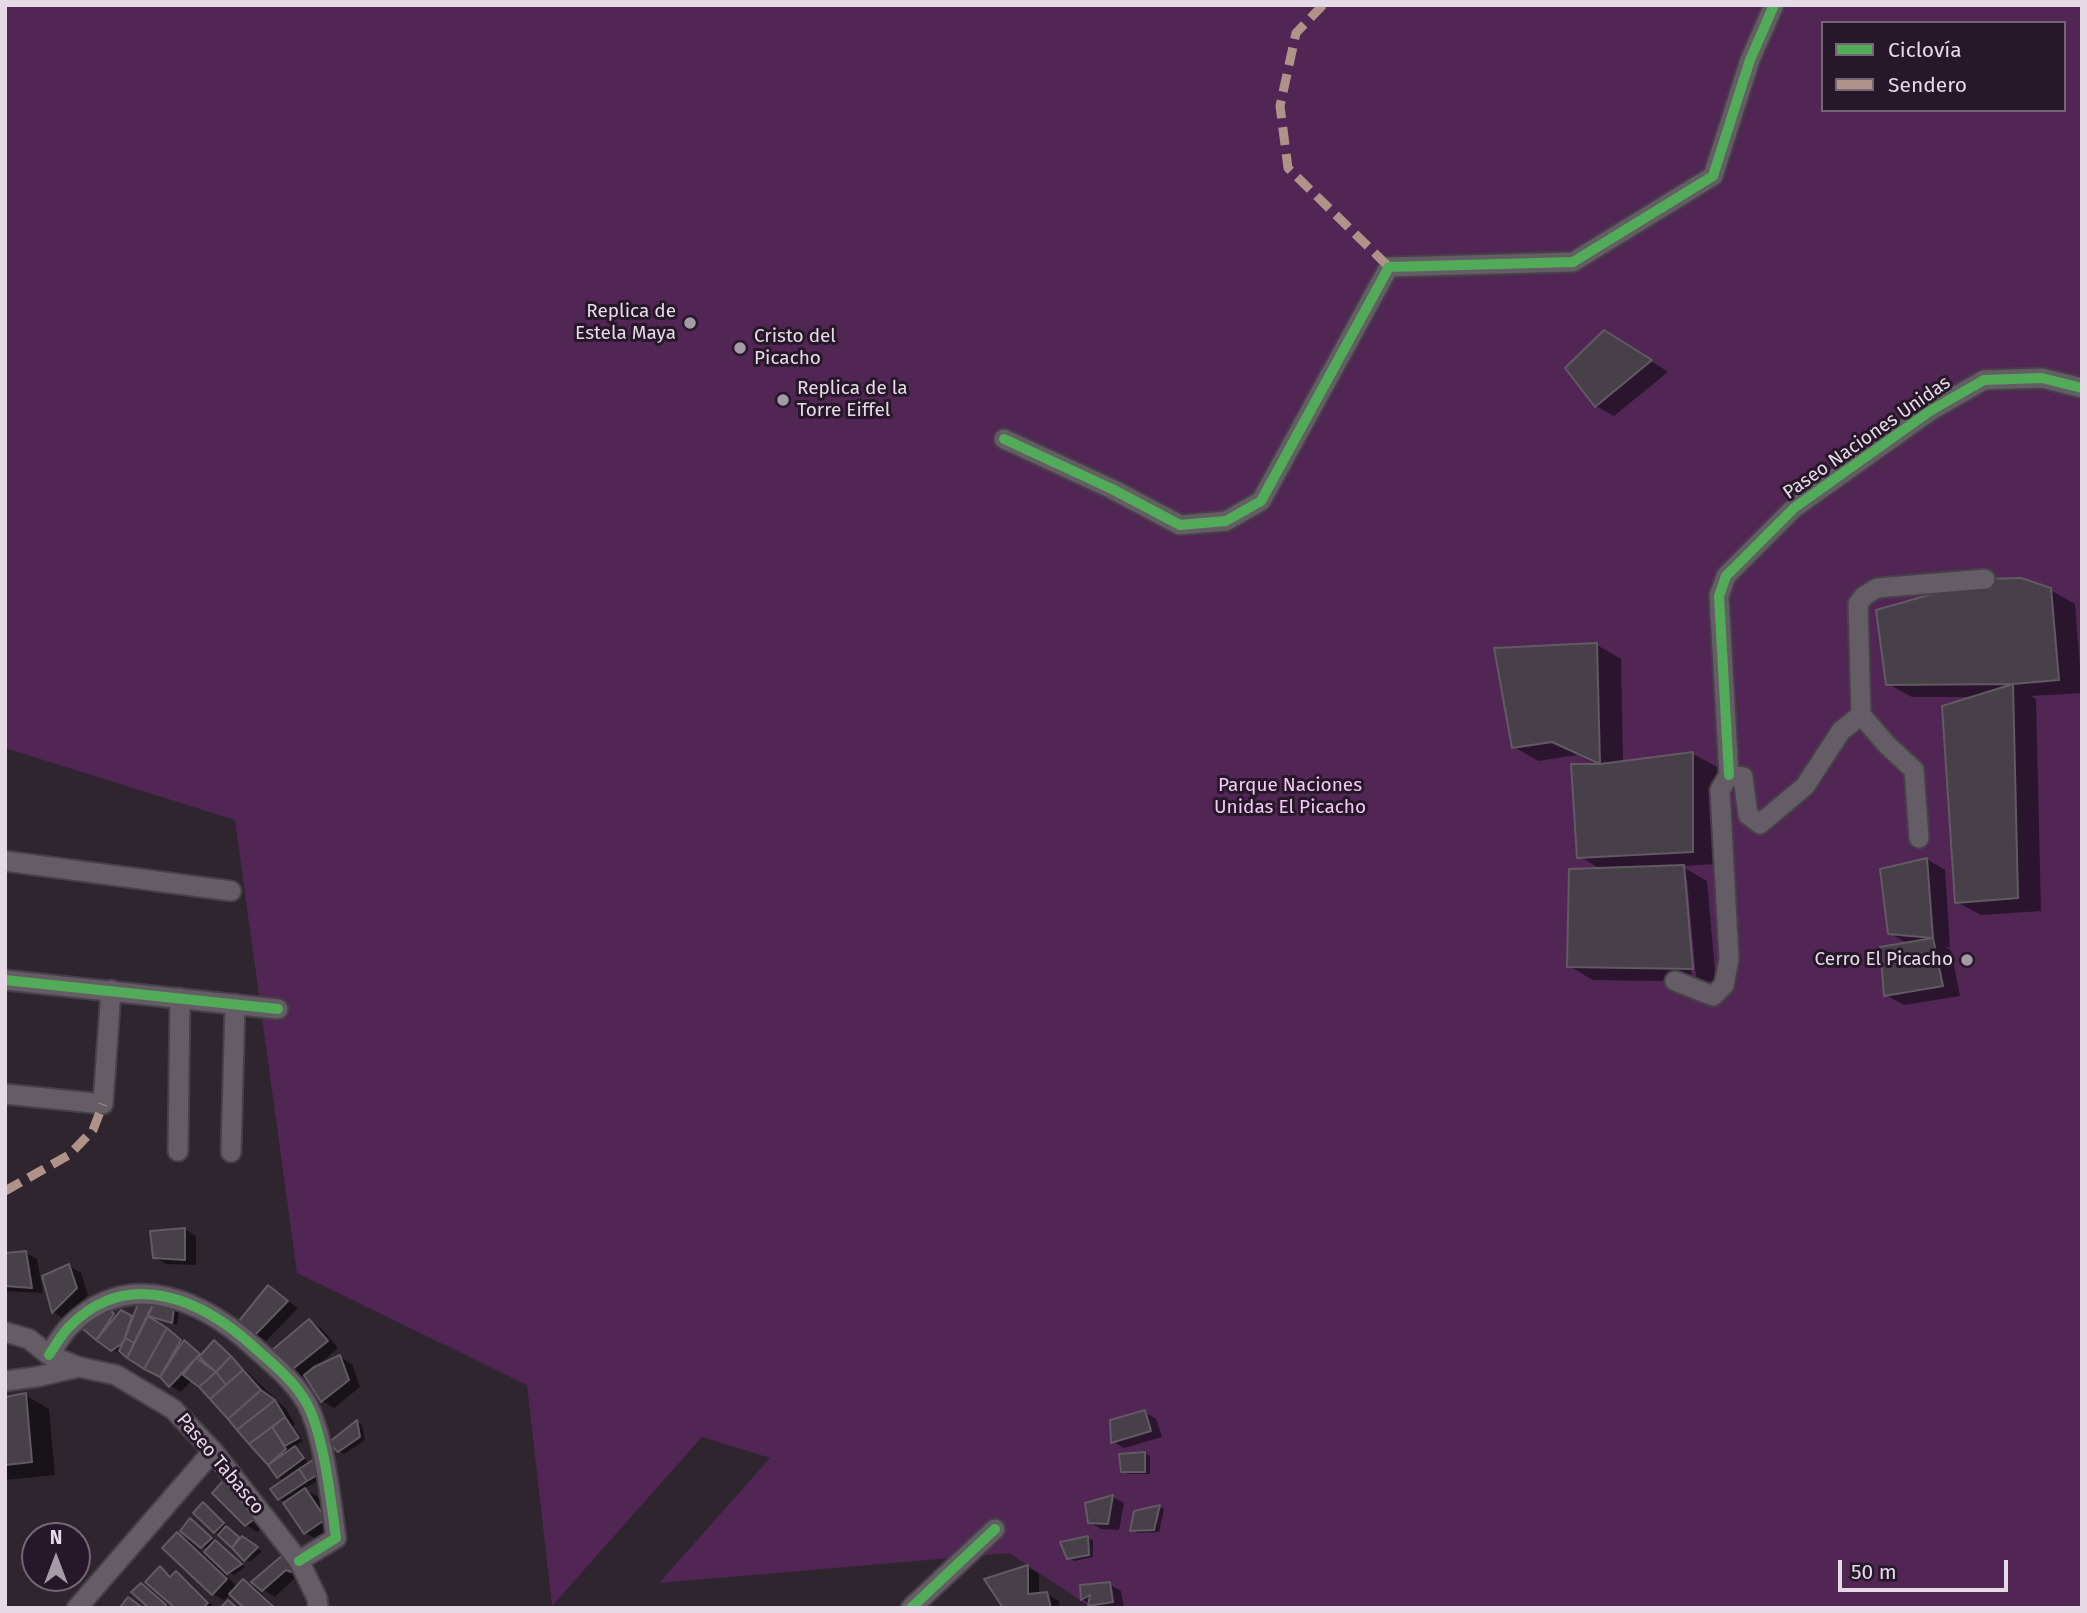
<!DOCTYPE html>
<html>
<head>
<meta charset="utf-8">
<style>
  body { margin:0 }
  #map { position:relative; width:2087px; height:1613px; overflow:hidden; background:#2e252f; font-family:"Fira Sans",sans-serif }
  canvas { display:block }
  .frame { position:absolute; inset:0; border:7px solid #e5dae6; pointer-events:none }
  .legend { position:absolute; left:1821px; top:21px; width:245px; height:91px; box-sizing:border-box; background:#271829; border:2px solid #736675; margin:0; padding:9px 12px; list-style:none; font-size:21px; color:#e5dae6 }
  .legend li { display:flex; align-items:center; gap:14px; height:35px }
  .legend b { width:35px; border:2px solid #736675 }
  .north { position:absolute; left:21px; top:1522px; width:70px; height:70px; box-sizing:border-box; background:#271829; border:2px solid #736675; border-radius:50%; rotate:0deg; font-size:19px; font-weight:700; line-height:28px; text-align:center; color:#e5dae6 }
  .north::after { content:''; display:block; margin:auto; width:24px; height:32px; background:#a59ba6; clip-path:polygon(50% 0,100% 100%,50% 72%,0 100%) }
  .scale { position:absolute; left:1838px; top:1560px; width:170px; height:32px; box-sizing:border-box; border:4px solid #e5dae6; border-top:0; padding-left:9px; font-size:21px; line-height:24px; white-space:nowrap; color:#e5dae6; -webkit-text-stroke:5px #271829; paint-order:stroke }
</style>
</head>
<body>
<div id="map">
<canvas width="2087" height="1613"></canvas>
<div class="frame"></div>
<ul class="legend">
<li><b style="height:9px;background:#51ab58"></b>Ciclovía</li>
<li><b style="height:9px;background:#af9288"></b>Sendero</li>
</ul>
<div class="north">N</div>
<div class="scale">50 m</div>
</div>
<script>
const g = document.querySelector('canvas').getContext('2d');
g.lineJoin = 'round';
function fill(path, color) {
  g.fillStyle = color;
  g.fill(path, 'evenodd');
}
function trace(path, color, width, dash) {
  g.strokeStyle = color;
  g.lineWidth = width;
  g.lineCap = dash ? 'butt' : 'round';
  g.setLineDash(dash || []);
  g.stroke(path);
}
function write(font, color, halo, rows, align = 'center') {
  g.font = font + ' "Fira Sans",sans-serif';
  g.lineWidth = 6;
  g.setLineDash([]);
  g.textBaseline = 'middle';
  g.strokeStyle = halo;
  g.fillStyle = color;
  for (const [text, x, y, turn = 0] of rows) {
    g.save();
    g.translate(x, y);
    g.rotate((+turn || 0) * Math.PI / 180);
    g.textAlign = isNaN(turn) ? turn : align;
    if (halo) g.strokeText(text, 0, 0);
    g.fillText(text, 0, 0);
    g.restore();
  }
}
const green = new Path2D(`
  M5,5H2082V1608H1092L1009,1553L659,1583L770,1458L702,1437L552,1606L527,1385L297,1273L235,820L5,748ZM1823,23H2064V110H1823Z`);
const shadow = new Path2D(`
  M1623,342L1668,372L1614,416L1596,406Z
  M2050,590L2075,604L2082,693L2031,696L2036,699L2041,911L1981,915L1957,902L1974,697H1912L1888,684Z
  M1597,645L1621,659L1623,763L1693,754L1717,767V864L1681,866L1707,881L1716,982L1593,980L1569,966L1602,870L1579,856L1601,766L1577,755L1538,761L1514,747ZM1683,879H1687L1696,978H1692Z
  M1927,859L1945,870L1950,947H1945L1951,950L1960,996L1904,1005L1886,995L1909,944L1889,933L1882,871Z
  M184,1229L196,1236V1265L166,1264L154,1257Z
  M25,1252L37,1259L43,1293L5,1291V1255Z
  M69,1266L81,1273L88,1295L64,1319L53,1312L44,1277Z
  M269,1287L298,1308L266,1341L255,1334Z
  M140,1303L180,1305L177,1325L146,1316L179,1337L203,1355L219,1345L286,1409L295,1424L293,1426L303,1441L293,1447L300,1451L309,1464L326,1476L304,1489L317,1496L337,1526L317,1539L305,1533L285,1502L279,1499L285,1481L278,1477L213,1399L192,1380L181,1392L170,1386L161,1376L126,1355L124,1356L112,1349L80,1324L108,1309L117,1317L122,1312L134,1318Z
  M309,1321L321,1328L338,1348L314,1369L340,1357L352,1364L360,1387L334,1408L322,1401L305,1374L301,1377L290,1370Z
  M25,1395L49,1409L55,1475L5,1480V1399Z
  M1145,1412L1156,1419L1162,1437L1124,1448L1113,1442Z
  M357,1422L362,1425L365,1440L344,1454L339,1451Z
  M1144,1453L1150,1456V1474H1128L1123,1471Z
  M214,1493L262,1514L264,1527L257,1532L246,1525Z
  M1113,1497L1124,1503L1119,1530L1101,1529L1089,1522L1087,1505Z
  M208,1507L228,1527L226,1529L262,1551L250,1562L245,1559L220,1535L215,1532Z
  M1160,1507L1164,1509L1159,1532L1137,1533L1132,1530L1135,1512Z
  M190,1520L195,1523L245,1567L234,1575L228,1572L208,1550L202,1546Z
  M177,1534L189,1540L238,1587L244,1581L255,1587L277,1608H247L231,1593L224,1600L213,1594Z
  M1088,1538L1093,1540V1557L1074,1561L1069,1557L1063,1543Z
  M284,1556L298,1575L275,1597L263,1590Z
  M1027,1567L1039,1574V1595L1047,1594L1059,1601L1060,1608H1005Z
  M161,1568L173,1576L176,1573L187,1580L215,1608H177Z
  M1109,1584L1121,1591L1124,1608H1096L1082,1599V1586Z`);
const building = new Path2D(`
  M1604,330L1652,360L1595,407L1565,368Z
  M2021,578L2051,588L2059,680L2013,684L1886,685L1876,610L1985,579Z
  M1597,643L1600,764L1552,742L1512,748L1494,648Z
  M2013,684L2018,898L1955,903L1942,706Z
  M1693,752V852L1577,858L1571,764H1600Z
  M1927,858L1933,938L1888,934L1880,869Z
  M1684,865L1693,969L1567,967L1569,869Z
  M1933,938L1943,986L1884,996L1880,947Z
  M185,1228V1260L153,1258L150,1231Z
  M26,1251L32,1288L5,1286V1253Z
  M69,1264L77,1288L52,1313L42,1276Z
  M268,1285L288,1301L254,1336L239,1321Z
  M156,1298L175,1301L172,1323L148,1316Z
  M139,1301L154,1302L134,1343L125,1338Z
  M108,1307L114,1314L96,1340L77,1324Z
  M121,1310L132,1316L123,1343L111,1351L96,1340Z
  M148,1316L167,1328L144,1369L127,1358Z
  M309,1319L328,1341L289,1372L271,1351Z
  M167,1328L181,1340L160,1377L144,1369Z
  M125,1338L134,1343L127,1358L119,1351Z
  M184,1340L200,1354L169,1387L160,1377Z
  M214,1340L231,1356L216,1372L199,1357Z
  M340,1355L349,1380L321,1402L304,1375L314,1367Z
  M231,1356L243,1370L226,1385L216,1372Z
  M196,1358L216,1372L199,1387L183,1375Z
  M243,1370L261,1390L228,1419L210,1399Z
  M216,1372L226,1385L210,1399L199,1387Z
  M261,1390L275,1400L237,1430L228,1419Z
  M26,1393L32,1462L5,1465V1397Z
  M275,1400L285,1417L249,1444L237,1430Z
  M1145,1410L1151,1431L1111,1443L1110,1420Z
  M285,1417L299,1438L285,1446L272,1427Z
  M357,1420L360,1437L338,1452L328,1443Z
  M272,1427L286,1449L268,1465L249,1444Z
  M295,1446L304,1458L277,1478L268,1465Z
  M1145,1452V1472H1121L1119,1454Z
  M316,1458L321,1473L307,1481L299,1469Z
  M299,1469L307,1481L278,1500L270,1489Z
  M223,1481L251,1506L253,1520L245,1526L212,1493Z
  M305,1488L326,1519L304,1534L283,1503Z
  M1113,1495L1108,1524L1088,1523L1085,1503Z
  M203,1502L224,1523L214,1533L193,1513Z
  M1160,1505L1154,1530L1130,1531L1134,1511Z
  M190,1518L212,1538L201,1548L180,1531Z
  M226,1526L239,1537L232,1548L218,1535Z
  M177,1532L227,1579L212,1595L162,1548Z
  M242,1536L258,1547L244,1561L232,1548Z
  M1088,1536L1089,1555L1067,1559L1060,1542Z
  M215,1540L242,1564L227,1574L204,1552Z
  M284,1554L297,1569L291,1572L286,1570L262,1591L251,1582Z
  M1028,1565V1594L1047,1592L1051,1608H1003L984,1579Z
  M160,1566L170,1577L176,1571L208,1603L203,1608H175L145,1582Z
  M243,1579L275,1608H244L229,1594Z
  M1110,1582L1113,1602L1088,1606L1090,1595L1081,1600L1080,1585Z
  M141,1583L166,1605L163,1608H149L131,1592Z
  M128,1597L143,1608H123L121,1606Z
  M228,1600L237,1608H220Z`);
const street = new Path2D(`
  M1004,439L1112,489L1180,525L1226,521L1261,501L1389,267L1573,262L1713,176L1750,60L1774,5
  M1729,775L1719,596L1726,576L1794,508L1930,411L1984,380L2042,378L2082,388
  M1919,838L1914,770L1888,746L1861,715L1858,604L1864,596L1877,588L1985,579
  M5,861L231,891
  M5,980L278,1009
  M1675,981L1713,996L1724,985L1729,959L1720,790L1729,775L1743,777L1748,815L1760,824L1805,786L1841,731L1861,715
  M5,1094L103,1104L111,990
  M178,1151L180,998
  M231,1152L235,1004
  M5,1332L29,1339L49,1355L79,1367L116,1375L173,1409L213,1451L299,1561L317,1598L318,1608
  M49,1355C56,1345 62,1333 71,1325C130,1267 203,1300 255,1348C274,1365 293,1380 306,1402C324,1434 331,1501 336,1538L299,1561
  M5,1381L36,1377L79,1367
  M77,1608L213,1451
  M911,1608L995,1529`);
const quiet = new Path2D(`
  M1323,5L1296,33L1280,106L1288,168L1389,267
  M5,1191L69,1155L93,1130L103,1104`);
const cycleway = new Path2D(`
  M1004,439L1112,489L1180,525L1226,521L1261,501L1389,267L1573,262L1713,176L1750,60L1774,5
  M1729,775L1719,596L1726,576L1794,508L1930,411L1984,380L2042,378L2082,388
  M5,980L278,1009
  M49,1355C56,1345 62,1333 71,1325C130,1267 203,1300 255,1348C274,1365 293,1380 306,1402C324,1434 331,1501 336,1538L299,1561
  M911,1608L995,1529`);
const markers = [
  [690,323,7,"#a59ba6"],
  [740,348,7,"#a59ba6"],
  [783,400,7,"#a59ba6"],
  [1967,960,7,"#a59ba6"]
];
const poiNames = [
  ["Replica de",676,312],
  ["Estela Maya",676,334],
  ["Cristo del",754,337,"left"],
  ["Picacho",754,359,"left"],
  ["Replica de la",797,389,"left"],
  ["Torre Eiffel",797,411,"left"],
  ["Cerro El Picacho",1953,960]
];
const streetNames = [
  ["Paseo Naciones Unidas",1867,438,-35],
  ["Paseo Tabasco",220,1464,50]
];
const parkNames = [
  ["Parque Naciones",1290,786],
  ["Unidas El Picacho",1290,808]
];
fill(green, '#512655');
fill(shadow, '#0007');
fill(building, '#474048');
trace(building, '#615a62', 2);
trace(street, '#474048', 23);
trace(street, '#645d65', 19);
trace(quiet, '#af9288', 9, [18, 9]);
trace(cycleway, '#51ab58', 10);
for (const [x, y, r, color] of markers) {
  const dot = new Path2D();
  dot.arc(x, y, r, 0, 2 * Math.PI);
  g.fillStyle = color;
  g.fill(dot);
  trace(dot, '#271829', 2.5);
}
write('19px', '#e5dae6', '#271829', poiNames, 'right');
write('19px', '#e5dae6', '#271829', streetNames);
write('19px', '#f5c7f8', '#271829', parkNames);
</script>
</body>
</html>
